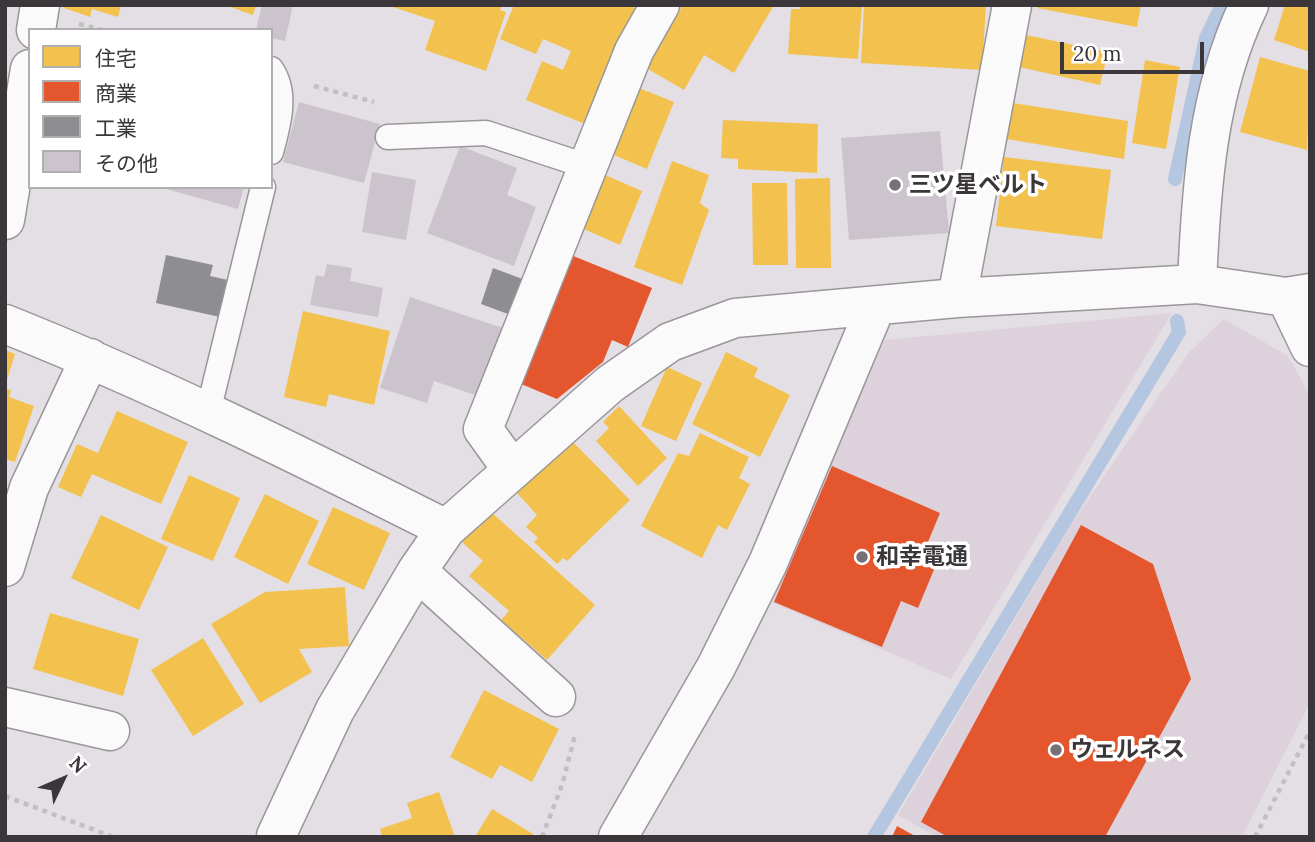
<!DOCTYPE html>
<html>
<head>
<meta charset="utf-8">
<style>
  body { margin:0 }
  #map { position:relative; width:1315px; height:842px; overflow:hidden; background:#e4dfe4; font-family:Lora,"Noto Sans JP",serif }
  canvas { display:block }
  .frame { position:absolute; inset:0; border:7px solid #3a363a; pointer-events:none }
  .legend { position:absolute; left:28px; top:28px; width:245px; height:161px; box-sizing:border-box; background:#fff; border:2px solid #b0afb0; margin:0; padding:9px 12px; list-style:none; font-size:21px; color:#3a363a }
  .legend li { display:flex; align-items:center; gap:14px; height:35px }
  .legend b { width:35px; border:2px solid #b0afb0 }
  .north { position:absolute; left:28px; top:744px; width:70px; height:70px; -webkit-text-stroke:5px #fff; paint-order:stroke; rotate:46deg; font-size:19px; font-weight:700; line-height:28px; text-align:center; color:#3a363a }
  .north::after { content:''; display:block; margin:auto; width:24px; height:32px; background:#3a363a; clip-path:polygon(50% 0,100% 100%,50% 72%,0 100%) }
  .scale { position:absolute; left:1060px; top:42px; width:144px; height:32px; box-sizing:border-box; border:4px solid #3a363a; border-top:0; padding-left:9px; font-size:21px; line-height:24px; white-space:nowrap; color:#3a363a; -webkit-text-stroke:5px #fff; paint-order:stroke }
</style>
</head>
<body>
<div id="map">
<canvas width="1315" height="842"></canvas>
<div class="frame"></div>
<ul class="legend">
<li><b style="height:19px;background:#f2c14e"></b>住宅</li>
<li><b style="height:19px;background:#e4572e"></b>商業</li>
<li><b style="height:19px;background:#8d8d92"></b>工業</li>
<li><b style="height:19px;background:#ccc4cc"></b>その他</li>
</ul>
<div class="north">N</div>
<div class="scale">20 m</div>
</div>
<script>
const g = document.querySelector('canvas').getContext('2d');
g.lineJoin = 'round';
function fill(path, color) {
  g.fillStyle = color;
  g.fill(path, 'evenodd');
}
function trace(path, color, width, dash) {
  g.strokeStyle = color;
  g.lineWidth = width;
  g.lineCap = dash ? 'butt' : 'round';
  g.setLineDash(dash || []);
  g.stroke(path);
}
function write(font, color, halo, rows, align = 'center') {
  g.font = font + ' Lora,"Noto Sans JP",serif';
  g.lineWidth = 7;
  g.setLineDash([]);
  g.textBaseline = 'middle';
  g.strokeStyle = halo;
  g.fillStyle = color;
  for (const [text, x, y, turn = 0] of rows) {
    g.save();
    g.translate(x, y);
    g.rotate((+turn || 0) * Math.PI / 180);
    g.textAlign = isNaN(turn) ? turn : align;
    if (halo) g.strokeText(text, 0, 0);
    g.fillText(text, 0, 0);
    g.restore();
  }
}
const built = new Path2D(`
  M1172,313L951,679L769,601L885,340Z
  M1224,319L1288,356L1310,395V703L1242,837H937L898,815L1072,523L1189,352Z`);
const homes = new Path2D(`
  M65,5H121L118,17L92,9L90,17L64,8Z
  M225,5H256L253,15Z
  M502,5L500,10L506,12L486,71L425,50L435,21L390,6Z
  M514,5H628L642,11L595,128L526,100L542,61L563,70L571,51L543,39L536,54L500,39Z
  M683,5H774L734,73L704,55L684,90L646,68Z
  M800,5H862L858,59L788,54L791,9H800Z
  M864,5H986L982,70L861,63Z
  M1037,5H1141L1137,27L1037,8Z
  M1285,5H1310V52L1274,40Z
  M1026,35L1108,52L1100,85L1019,67Z
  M1260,57L1310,71L1307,150L1240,132Z
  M1145,60L1180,67L1166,149L1132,143Z
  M634,86L674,102L647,169L607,152Z
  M1013,103L1128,121L1124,159L1007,139Z
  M723,120L818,124L817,173L738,169V159L721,158Z
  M1004,157L1111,170L1102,239L996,226Z
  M672,161L709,175L700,203L709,210L682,285L634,267Z
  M605,175L642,191L620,245L577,226Z
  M830,178L831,268H796L795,179Z
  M752,183H787L788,265H753Z
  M303,311L390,331L374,405L329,394L326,407L284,397Z
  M5,350L15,354L6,383L5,382Z
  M726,352L758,368L754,377L790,395L760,457L692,424Z
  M667,367L702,383L676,441L641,426Z
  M5,389L11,390L9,397L34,406L15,462L5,459Z
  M619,406L667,458L638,486L596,441L609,428L603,422Z
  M117,411L188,442L161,504L92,474L81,497L58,487L77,444L98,453Z
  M700,433L749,457L739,478L750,484L727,530L718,525L702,558L641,526L678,453L689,456Z
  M571,440L630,500L567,561L563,558L557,564L534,542L538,538L526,527L537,515L517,493Z
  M189,475L240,498L213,561L161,539Z
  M265,494L319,521L288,584L234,557Z
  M333,507L390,533L364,590L307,564Z
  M490,511L595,605L547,660L501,620L509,611L469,576L483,561L462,542Z
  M101,515L168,547L139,610L71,578Z
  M345,587L349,646L299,649L312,672L260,703L211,624L265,592Z
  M50,613L139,639L123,696L33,669Z
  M203,638L244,704L193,736L151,670Z
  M484,690L559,729L532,782L500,765L492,779L450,757Z
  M439,792L455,837H382L380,829L412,818L407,803Z
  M492,809L533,834L531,837H475Z`);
const shops = new Path2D(`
  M566,253L652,288L628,347L612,340L603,362L557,399L514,381Z
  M832,466L940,513L923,554L938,560L918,608L901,601L882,647L774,602Z
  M1081,525L1153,564L1191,679L1105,837H948L921,822Z
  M897,826L917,837H892Z`);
const industry = new Path2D(`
  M166,255L213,265L210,276L228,280L220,317L156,303Z
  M493,268L528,281L516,317L481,304Z`);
const stream = new Path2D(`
  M1175,179L1206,38L1222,5
  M874,837L1179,332L1177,321`);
const building = new Path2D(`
  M262,5H293L285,41L271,38V30H256Z
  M299,102L380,124L364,183L283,162Z
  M940,131L949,233L849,240L841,138Z
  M460,146L517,168L507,195L536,207L514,266L427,233Z
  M372,172L416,180L406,240L362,232Z
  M159,187H244L238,209Z
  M327,264L352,268L350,281L383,288L378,317L310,305L316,275L324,277Z
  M410,297L503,328L481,397L434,381L427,403L380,388Z`);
const path = new Path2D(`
  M79,24L102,30
  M314,86L374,102
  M5,796L113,837
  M542,837L562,785L575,735
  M1255,837L1310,731`);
const lane = new Path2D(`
  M271,69C288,93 278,126 271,152
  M388,137L486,133L589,167
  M208,412L263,187`);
const street = new Path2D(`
  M36,30L40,5
  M5,220L30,69
  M1197,284C1201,189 1207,92 1249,5
  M1286,297L1310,347
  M957,298L1012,5
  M5,324C156,384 301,456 446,529
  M511,468L483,429L634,51L660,5
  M5,567L29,488L90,358
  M417,571L556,697
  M5,707L110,731
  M276,836L335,710L417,571L446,529L610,384L670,342L735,318L957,298L1197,284L1286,297L1310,293
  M618,837L716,667L768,563L876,306`);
const markers = [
  [895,185,7,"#767176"],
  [862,557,7,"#767176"],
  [1056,750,7,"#767176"]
];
const poiNames = [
  ["三ツ星ベルト",909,185],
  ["和幸電通",876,557],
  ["ウェルネス",1070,750]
];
fill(built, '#ddd2dc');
fill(homes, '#f2c14e');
fill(shops, '#e4572e');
fill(industry, '#8d8d92');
trace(stream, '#b5c6e0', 14);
fill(building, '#ccc4cc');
trace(lane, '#9a969a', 27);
trace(street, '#9a969a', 41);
trace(path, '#c1bfc1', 4.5, [5, 5]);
trace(lane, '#fbfafb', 24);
trace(street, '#fbfafb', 38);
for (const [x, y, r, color] of markers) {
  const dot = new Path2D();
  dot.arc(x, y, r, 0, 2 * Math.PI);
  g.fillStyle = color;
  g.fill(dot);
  trace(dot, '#fff', 2.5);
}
write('bold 23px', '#3a363a', '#fff', poiNames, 'left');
</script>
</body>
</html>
